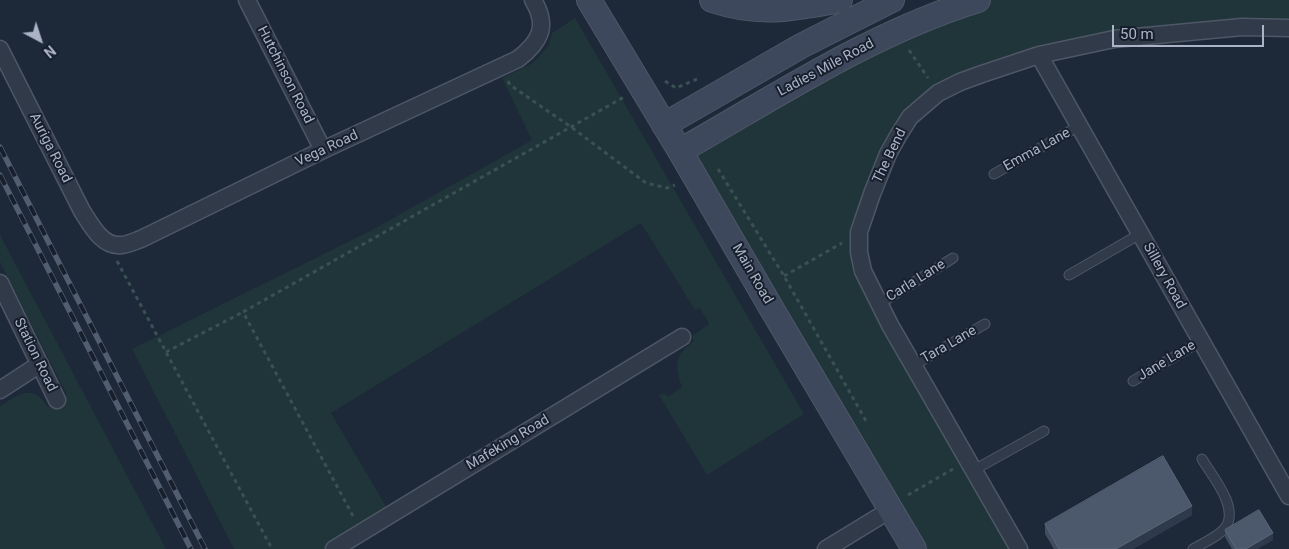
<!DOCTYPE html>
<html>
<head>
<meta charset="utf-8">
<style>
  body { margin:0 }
  #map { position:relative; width:1289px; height:549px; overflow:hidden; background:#1d2838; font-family:Roboto,sans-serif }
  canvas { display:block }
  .north { position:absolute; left:15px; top:15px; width:50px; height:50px; -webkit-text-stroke:4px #171f2d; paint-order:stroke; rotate:140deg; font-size:14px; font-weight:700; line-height:20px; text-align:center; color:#aab4c6 }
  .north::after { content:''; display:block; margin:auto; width:18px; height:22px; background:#aab4c6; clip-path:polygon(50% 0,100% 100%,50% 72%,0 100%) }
  .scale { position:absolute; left:1112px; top:25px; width:152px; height:22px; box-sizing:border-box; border:2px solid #aab4c6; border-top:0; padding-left:6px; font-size:15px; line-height:18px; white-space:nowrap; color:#aab4c6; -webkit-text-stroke:4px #171f2d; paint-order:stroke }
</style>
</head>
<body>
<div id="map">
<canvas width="1289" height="549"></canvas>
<div class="north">N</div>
<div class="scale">50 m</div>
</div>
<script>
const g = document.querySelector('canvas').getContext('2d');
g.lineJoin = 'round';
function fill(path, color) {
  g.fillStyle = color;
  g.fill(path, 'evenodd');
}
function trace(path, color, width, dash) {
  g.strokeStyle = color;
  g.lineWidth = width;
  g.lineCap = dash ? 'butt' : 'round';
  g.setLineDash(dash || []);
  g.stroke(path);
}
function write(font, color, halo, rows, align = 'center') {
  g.font = font + ' Roboto,sans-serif';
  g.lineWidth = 4;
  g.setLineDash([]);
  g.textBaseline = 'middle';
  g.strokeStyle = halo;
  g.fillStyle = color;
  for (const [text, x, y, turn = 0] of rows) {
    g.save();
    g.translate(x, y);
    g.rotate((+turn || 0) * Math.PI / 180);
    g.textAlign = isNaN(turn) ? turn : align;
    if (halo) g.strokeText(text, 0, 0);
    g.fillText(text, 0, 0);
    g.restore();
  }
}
const green = new Path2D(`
  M978,0H1289V28L1114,39L960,82L898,136L859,252L1019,549H917L680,151Z
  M575,18L804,414L707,475L659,395L664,393L668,397L682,387C674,365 675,355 694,341L692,336L709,324L700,308L695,310L641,223L331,413L387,508L323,549H234L132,349L372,230L532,140L502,78L533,63L548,46L552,33Z
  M0,235L166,549H0V406C20,394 32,383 48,407L67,395L0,262Z`);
const path = new Path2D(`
  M909,50L928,78
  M508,81L510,85L571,127L646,183L667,188L675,185
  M665,81L676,88L697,79
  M718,169L784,276L866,421
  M117,261L272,549
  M784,276L842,243
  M166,352L243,312
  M908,495L953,469
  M353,516L243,312L624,97`);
const lane = new Path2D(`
  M994,174L1079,126
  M1069,275L1140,234
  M879,304L953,258
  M914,365L985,324
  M1133,381L1201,341
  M974,470L1044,431
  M1193,549C1203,543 1218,537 1225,528C1240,508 1212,476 1202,459`);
const street = new Path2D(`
  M247,0L323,150
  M0,49L82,211C91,225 102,247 121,245C127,245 135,241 141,239L323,150L518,59C540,42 549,26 533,0
  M1039,55L1289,496
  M0,283L57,400
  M0,390L40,364
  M334,549L682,337
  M826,549L890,510
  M1019,549L890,325L863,271L859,252V232L872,194L888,154L898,136L910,117L938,93L960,82L982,74L1039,55L1114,39L1242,27L1289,28`);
const secondary = new Path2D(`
  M589,0L680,151L773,311L914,549
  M712,0C760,16 793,9 840,0
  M664,125L801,46L892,0
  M680,151C777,96 871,33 978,0`);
const rail = new Path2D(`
  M0,147L205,549
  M0,175L191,549`);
const wall = new Path2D(`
  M1192,515L1133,549H1054L1045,534V524Z
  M1225,530L1273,540L1257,549H1232L1225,537Z`);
const shadedWall = new Path2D(`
  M1192,506V515L1133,549H1116Z
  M1273,533V540L1257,549H1246Z`);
const building = new Path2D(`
  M1163,456L1192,506L1116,549H1059L1045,524Z
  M1259,510L1273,533L1246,549H1236L1225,530Z`);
const streetNames = [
  ["Ladies Mile Road",826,68,-28],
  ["Hutchinson Road",285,75,63],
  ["Auriga Road",50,148,63],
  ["Vega Road",327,149,-25],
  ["Emma Lane",1037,150,-29],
  ["The Bend",890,156,-64],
  ["Main Road",752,274,60],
  ["Sillery Road",1164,276,61],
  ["Carla Lane",916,281,-32],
  ["Tara Lane",949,345,-30],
  ["Station Road",35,355,64],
  ["Jane Lane",1167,361,-31],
  ["Mafeking Road",508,443,-31]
];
fill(green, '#1f3539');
trace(lane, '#4e5767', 11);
trace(street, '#4e5767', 19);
trace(secondary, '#4e5767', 26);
trace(path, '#3a5154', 3, [4, 4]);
trace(lane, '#313a48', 9);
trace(street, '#313a48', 16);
trace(secondary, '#3e485c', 24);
trace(rail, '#525d70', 5.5);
trace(rail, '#171f2d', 4, [11]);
fill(wall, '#414d61');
fill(shadedWall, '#2e394c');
fill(building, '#4c586c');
trace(building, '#5b667a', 1);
write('14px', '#aab4c6', '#171f2d', streetNames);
</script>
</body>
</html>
